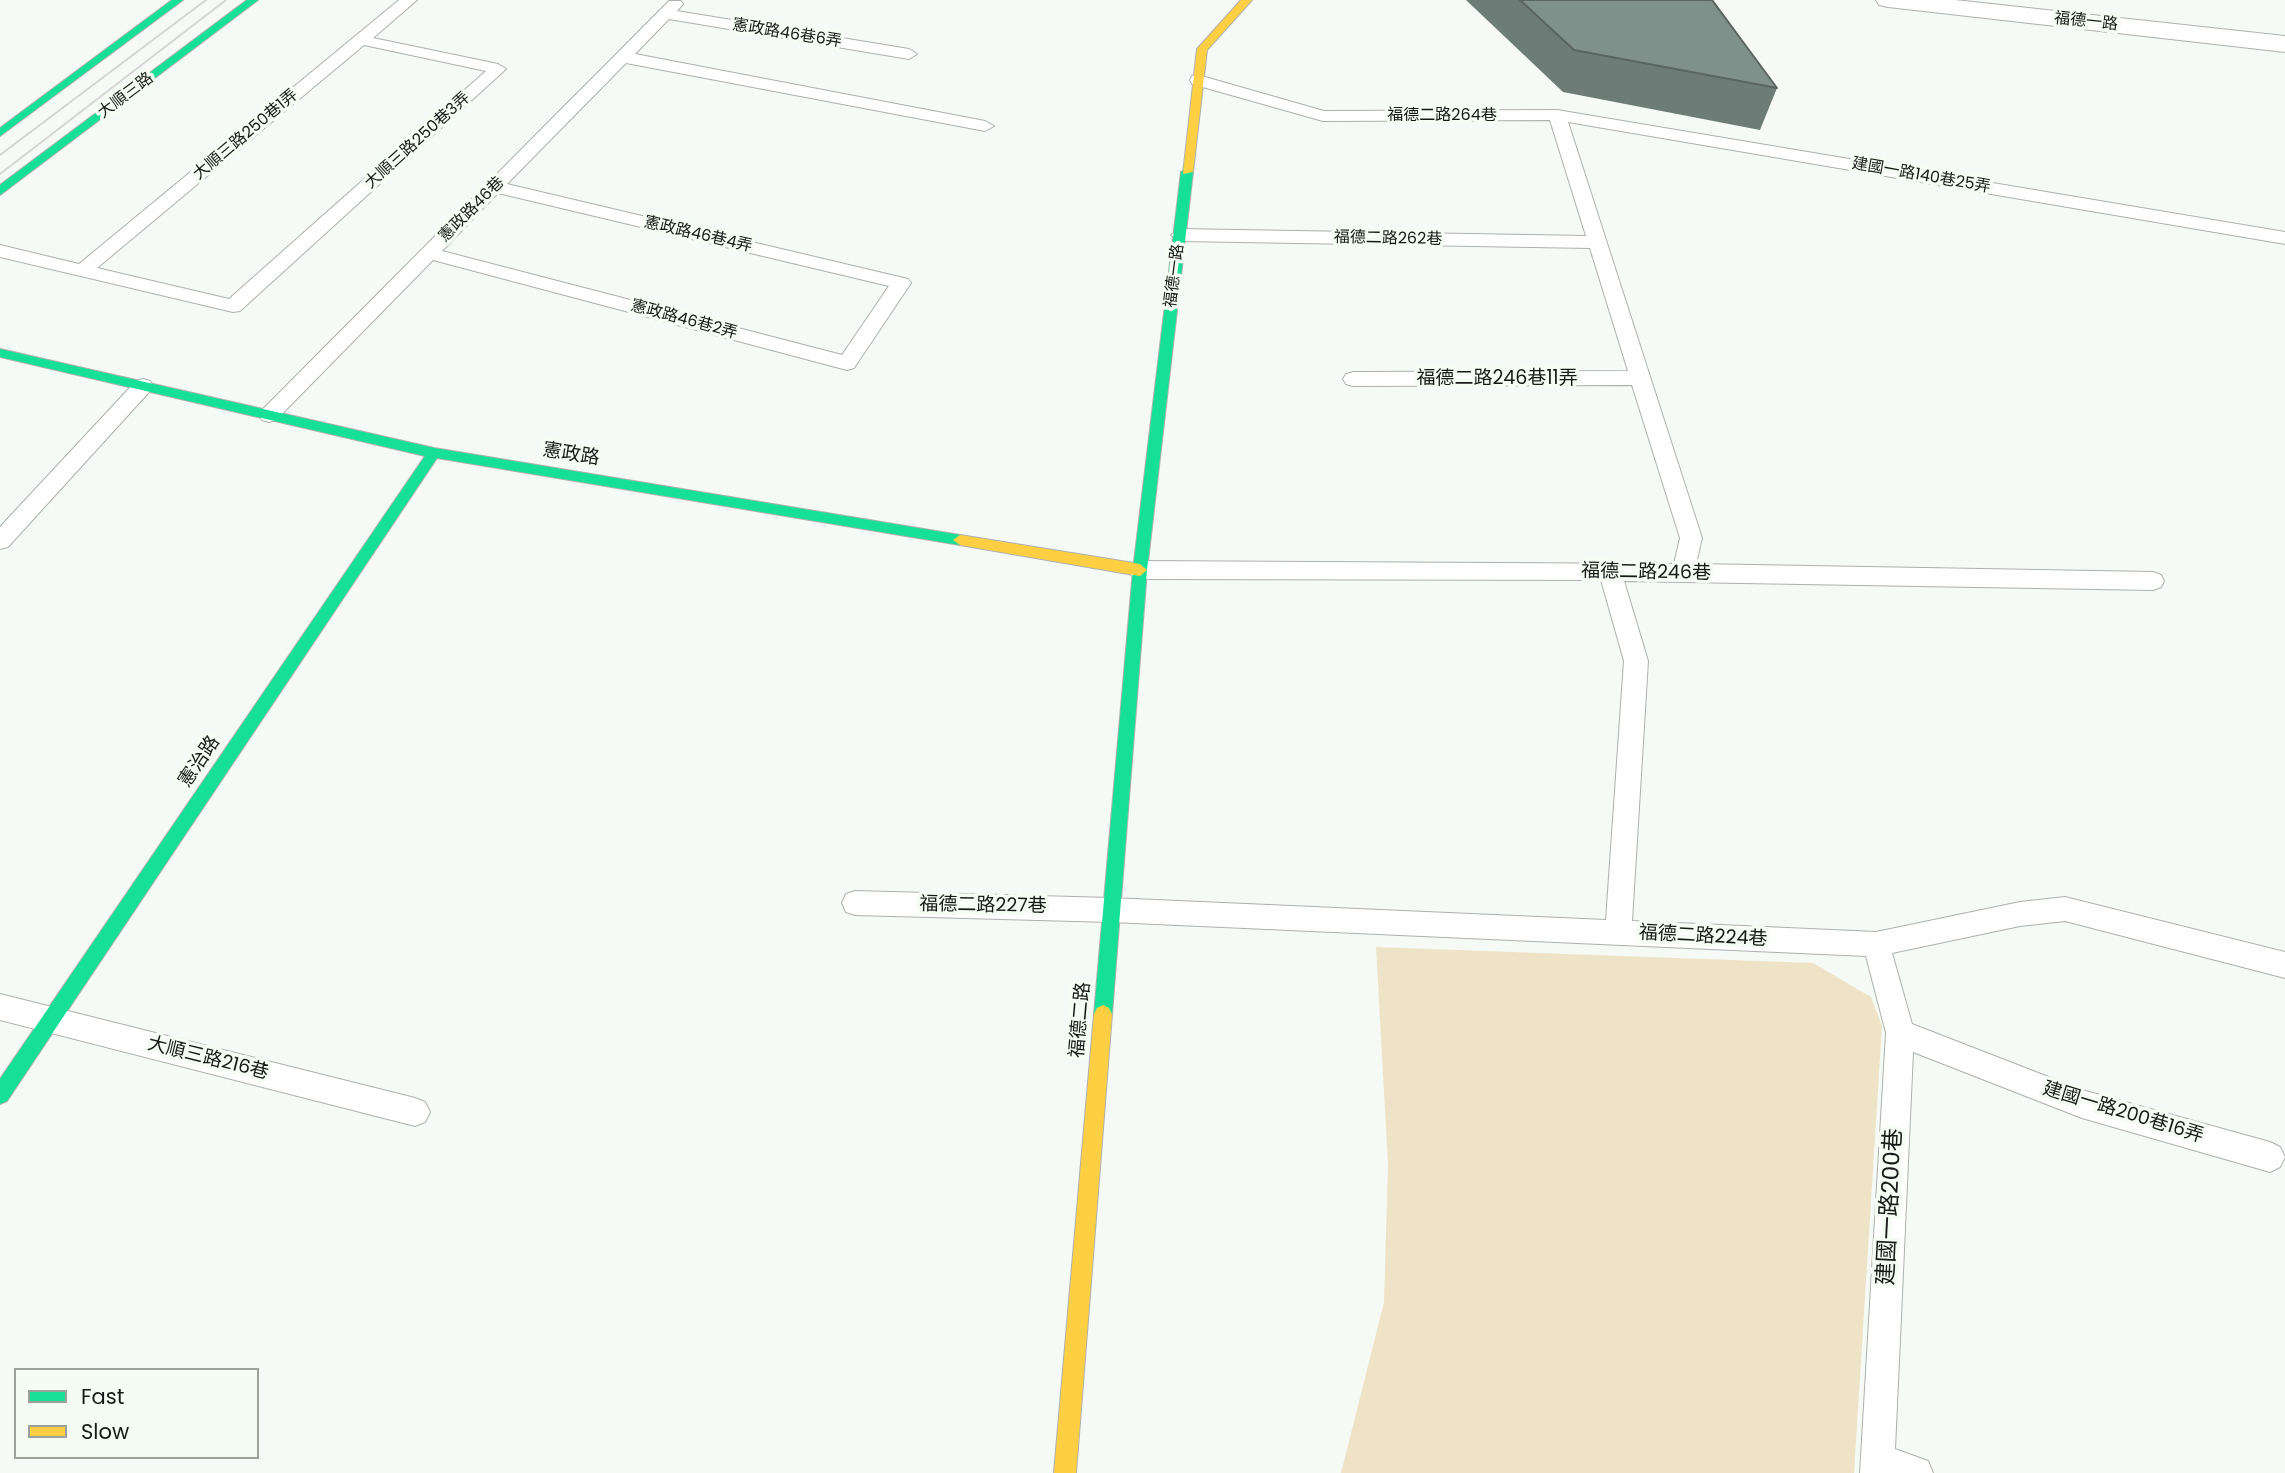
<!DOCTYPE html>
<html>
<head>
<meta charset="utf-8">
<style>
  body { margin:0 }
  #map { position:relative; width:2285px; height:1473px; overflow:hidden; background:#f6faf6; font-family:Poppins,sans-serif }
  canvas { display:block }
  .legend { position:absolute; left:14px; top:1368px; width:245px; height:91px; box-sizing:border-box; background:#f5fcf4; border:2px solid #9ca19b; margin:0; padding:9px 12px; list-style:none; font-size:21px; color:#161916 }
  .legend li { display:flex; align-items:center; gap:14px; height:35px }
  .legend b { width:35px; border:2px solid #9ca19b }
</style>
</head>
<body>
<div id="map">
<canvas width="2285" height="1473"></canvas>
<ul class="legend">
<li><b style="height:9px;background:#16e098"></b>Fast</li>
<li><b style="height:9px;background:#ffcf43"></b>Slow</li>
</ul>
</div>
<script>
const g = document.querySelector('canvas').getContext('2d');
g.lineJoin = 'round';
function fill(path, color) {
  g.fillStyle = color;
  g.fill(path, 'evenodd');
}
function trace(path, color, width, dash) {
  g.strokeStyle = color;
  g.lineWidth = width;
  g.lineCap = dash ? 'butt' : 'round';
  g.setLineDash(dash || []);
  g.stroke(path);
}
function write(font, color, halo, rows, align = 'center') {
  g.font = font + ' Poppins,"Noto Sans TC",sans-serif';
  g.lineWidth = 7;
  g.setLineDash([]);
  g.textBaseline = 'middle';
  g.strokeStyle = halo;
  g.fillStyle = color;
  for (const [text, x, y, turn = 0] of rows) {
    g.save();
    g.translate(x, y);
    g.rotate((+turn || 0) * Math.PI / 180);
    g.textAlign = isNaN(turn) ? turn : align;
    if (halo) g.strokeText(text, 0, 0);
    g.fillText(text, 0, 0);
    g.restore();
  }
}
const green = new Path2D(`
  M1376,947L1813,963L1871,997L1882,1026L1854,1473H1341L1384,1302L1388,1165Z`);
const lane = new Path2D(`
  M399,0H417L373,38L498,64L506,69L240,311L233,312L0,257V245L79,264ZM364,45L486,71L229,299L97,268Z
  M669,1H681L683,4L677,11L909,49L917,54L909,59L669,19L635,54L985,121L994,126L985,131L626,63L507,184L908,279L911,283L854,368L847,370L433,260L276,420L269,422L262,420L259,415L262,410ZM498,193L889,286L842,355L442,251Z
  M1198,75L1324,111L1557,110L2285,232V244L1568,122L1702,538L1696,564L2153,572L2161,575L2164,581L2161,587L2153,590L1624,581L1648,661L1632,921L1876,932L2020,902L2065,897L2285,952V978L2065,921L2020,926L1892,953L1912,1024L2082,1090L2270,1142L2280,1147L2285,1157L2280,1167L2270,1172L2082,1118L1913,1052L1895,1449L1928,1461L1933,1473H1860L1886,1033L1866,956L1111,922L855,915L846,912L842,903L846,894L855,891L1111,898L1606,920L1624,661L1601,580L1140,579L1132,576L1129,570L1132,564L1140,561L1674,564L1680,538L1632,385L1353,386L1346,384L1343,379L1346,374L1353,372L1628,371L1590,248L1180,241L1171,235L1180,229L1586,236L1550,120L1323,121L1192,84L1190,80L1192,76Z
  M143,379L150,381L153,386L150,391L8,547L0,549V527L136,381Z
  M0,994L415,1098L425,1102L430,1112L425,1122L415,1126L0,1020Z`);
const street = new Path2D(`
  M1876,0H1955L2285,36V52L1888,7L1879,5Z`);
const fast = new Path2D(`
  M172,0H183L0,136V128Z
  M247,0H258L0,195V185Z
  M1187,169L1193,172L1147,570L1112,1014L1109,1020L1103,1023L1097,1020L1094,1014L1133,570L1181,172Z
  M0,349L434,448L960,535L967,540L960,545L437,458L7,1101L0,1104V1079L425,456L0,357Z`);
const slow = new Path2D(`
  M1241,0H1252L1207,50L1193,172L1183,174L1197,49Z
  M960,535L1140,564L1147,570L1140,576L960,545L953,540Z
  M1103,1005L1109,1008L1112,1014L1076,1473H1054L1094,1014L1097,1008Z`);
const tram = new Path2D(`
  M0,155L206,0
  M0,174L226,0`);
const wall = new Path2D(`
  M1466,0H1712L1777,88L1760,130L1563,92Z`);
const building = new Path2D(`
  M1520,0H1712L1777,88L1574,50Z`);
const farStreetnames = [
  ["福德一路",2086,22,6],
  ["憲政路46巷6弄",787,34,9],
  ["大順三路",126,96,-37],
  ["福德二路264巷",1442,116],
  ["大順三路250巷1弄",246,135,-40],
  ["大順三路250巷3弄",418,141,-42],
  ["建國一路140巷25弄",1921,176,10],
  ["憲政路46巷",472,210,-45],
  ["憲政路46巷4弄",698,235,13],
  ["福德二路262巷",1388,239,1],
  ["福德一路",1175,276,-83],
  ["憲政路46巷2弄",684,320,15]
];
const streetNames = [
  ["福德二路246巷11弄",1497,379],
  ["憲政路",571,455,9],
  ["福德二路246巷",1646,573,1],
  ["憲治路",200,762,-56],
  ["福德二路227巷",983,906,1],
  ["福德二路224巷",1703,937,3],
  ["福德二路",1081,1020,-85],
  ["大順三路216巷",208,1059,14],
  ["建國一路200巷16弄",2123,1113,17]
];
const nearStreetnames = [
  ["建國一路200巷",1891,1207,-87]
];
fill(green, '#efe3c7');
trace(lane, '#adb1ad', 2);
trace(street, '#adb1ad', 2);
trace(fast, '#adb1ad', 2);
trace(slow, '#adb1ad', 2);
fill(lane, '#fefefe');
fill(street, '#fefefe');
fill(fast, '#16e098');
fill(slow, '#ffcf43');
trace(tram, '#d6d6d6', 2);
fill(wall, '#6e7c78');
fill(building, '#80908b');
trace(building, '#5a6561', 2);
write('16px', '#161916', '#f5fcf4', farStreetnames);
write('19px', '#161916', '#f5fcf4', streetNames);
write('23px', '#161916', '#f5fcf4', nearStreetnames);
</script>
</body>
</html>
